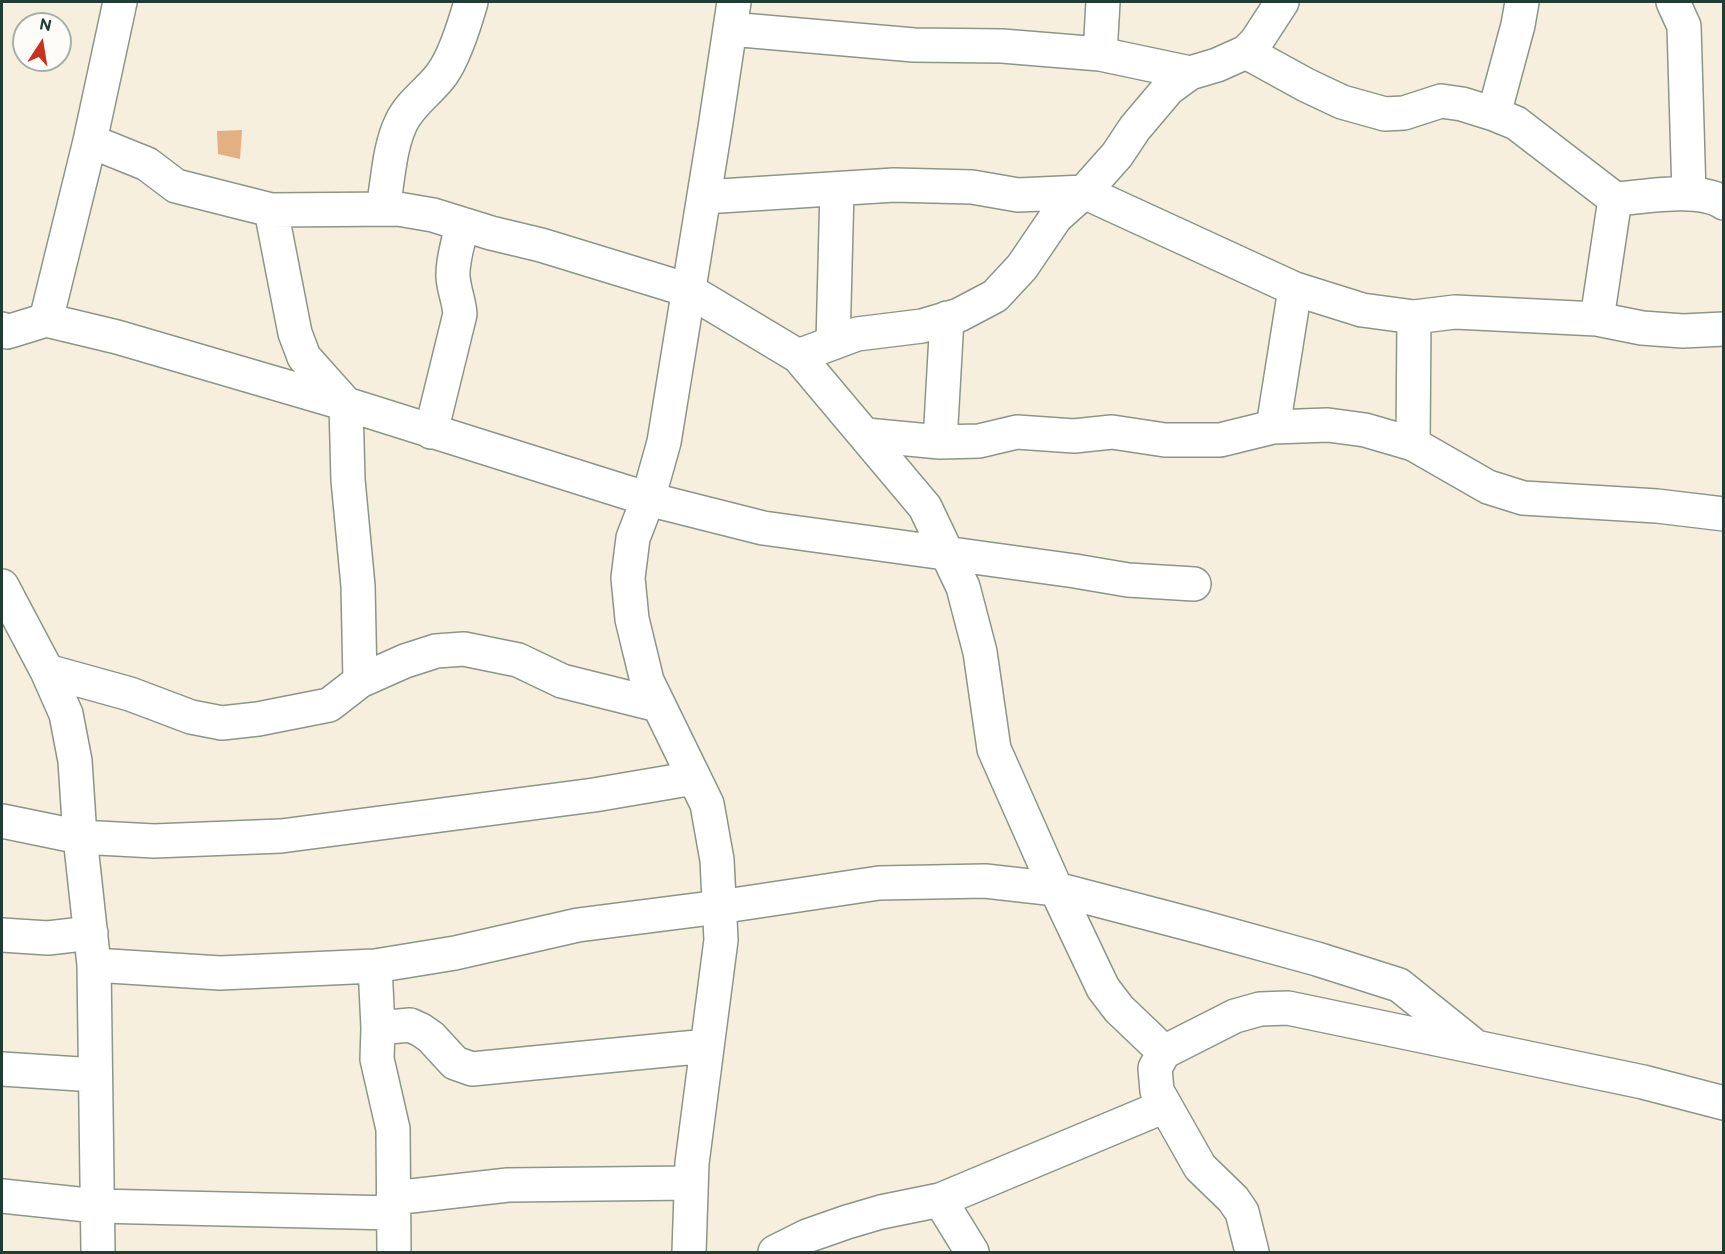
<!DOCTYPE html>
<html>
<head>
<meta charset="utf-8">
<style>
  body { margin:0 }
  #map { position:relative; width:1725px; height:1254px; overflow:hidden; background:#f7efde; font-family:"Balsamiq Sans",sans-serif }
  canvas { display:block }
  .frame { position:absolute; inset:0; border:3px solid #1f3d34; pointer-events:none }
  .north { position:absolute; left:12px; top:12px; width:60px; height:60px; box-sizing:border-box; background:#fdfcf7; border:2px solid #a4b0a9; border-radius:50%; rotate:12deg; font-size:16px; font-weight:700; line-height:24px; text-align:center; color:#1f3d34 }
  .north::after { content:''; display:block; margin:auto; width:21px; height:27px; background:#c8321e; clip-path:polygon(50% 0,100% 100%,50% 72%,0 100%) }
</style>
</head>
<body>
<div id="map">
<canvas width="1725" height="1254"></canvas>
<div class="frame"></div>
<div class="north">N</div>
</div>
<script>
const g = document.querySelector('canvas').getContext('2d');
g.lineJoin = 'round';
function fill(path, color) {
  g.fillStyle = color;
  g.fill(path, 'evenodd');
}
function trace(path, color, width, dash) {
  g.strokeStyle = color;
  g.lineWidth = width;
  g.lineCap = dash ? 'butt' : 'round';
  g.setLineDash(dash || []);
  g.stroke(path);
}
const building = new Path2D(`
  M242,130L240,159L218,154L217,131Z`);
const street = new Path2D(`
  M1673,2L1684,26L1689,194
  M730,29L914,45L1002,46L1100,54L1190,73
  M1246,52L1306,85L1342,102L1385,114L1404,113L1441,101L1462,104L1494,114L1516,123L1615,199C1644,197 1699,186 1724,203
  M1100,54L1103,2
  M1494,114L1518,25L1522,2
  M90,141L147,164L176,186L271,210L398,209L433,215L491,233L541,245L688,290L798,356L925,507L963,587L980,652L994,749L1056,889L1103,988L1119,1009L1164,1052
  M704,197L894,185L972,187L1018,195L1084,192L1295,289L1362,310L1414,317L1455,312L1597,319L1642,328L1683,331L1724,329
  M383,208C388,181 389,148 401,123C410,103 430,91 442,74C455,56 465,23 471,2
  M271,210L295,333L304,357L346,404L348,480L358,586L360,681
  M1597,319L1615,199
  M46,320L90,141L120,2
  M2,329L7,332L46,320L117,337L346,404L648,499L763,528L1075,571L1128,580L1194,584
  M833,343L837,189
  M798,356L857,334L922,326L959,315L995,296L1022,267L1056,217L1084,192L1117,155L1135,128L1168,89L1190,73L1217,65L1246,52L1256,42L1282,2
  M1273,427L1295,289
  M431,432L460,314C459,301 454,290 453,277C452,260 459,241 462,225
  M866,435L940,442L979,441L1017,432L1074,436L1112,432L1165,440H1220L1273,427L1328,425L1365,430L1413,444L1488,487L1523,498L1657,506L1724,514
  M940,442L947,318
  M1413,444L1414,317
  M2,586L47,671L66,714L75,761L80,837L94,965L98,1252
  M47,671L130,694L191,717L222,723L258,719L329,705L360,681L405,661L436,651L464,649L518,660L562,681L658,705
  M2,821L80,837L154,841L281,836L594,795L694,778
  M2,935L48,938L91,933
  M94,965L220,973L375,966L455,953L578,925L719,907L879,883L985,881L1056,889L1201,927L1317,959L1399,985L1476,1047
  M375,966L378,1028L377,1059L393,1129L394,1252
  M378,1028L410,1025L421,1030L431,1037L455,1063L472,1069L707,1046
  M2,1069L95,1075
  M2,1196L97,1206L393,1213
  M393,1198L508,1185L691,1183
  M940,1200L972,1252
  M689,1252L692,1163L721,940L717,860L707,804L647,681L632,619L628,578L633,538L648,499L664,442L715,128L734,2
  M775,1252L807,1236L847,1222L881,1212L940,1200L1165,1106
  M1252,1252L1242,1212L1233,1199L1200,1167L1157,1091L1155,1068L1164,1052L1235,1016L1260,1009L1288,1008L1643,1082L1724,1103`);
fill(building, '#e2b081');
trace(street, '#8b9689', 36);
trace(street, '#fff', 33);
</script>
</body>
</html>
